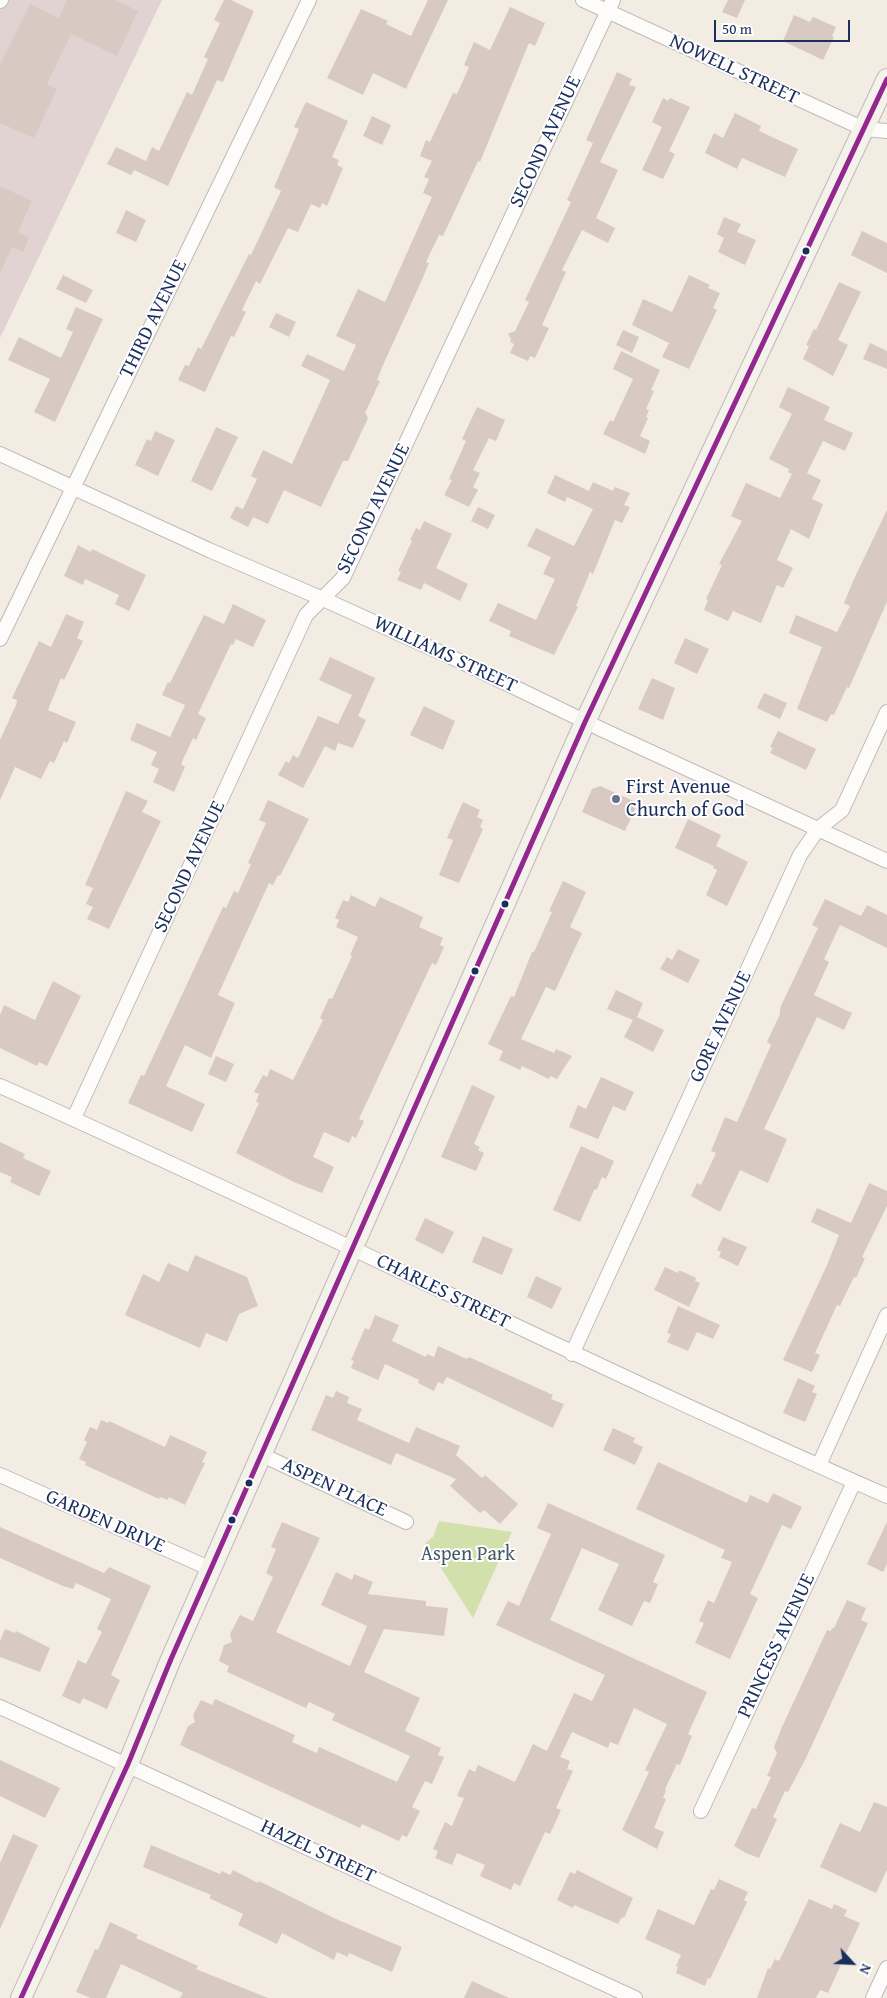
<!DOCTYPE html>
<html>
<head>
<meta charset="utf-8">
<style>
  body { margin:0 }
  #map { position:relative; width:887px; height:1998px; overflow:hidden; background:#f3ece3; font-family:"Gentium Book Plus",serif }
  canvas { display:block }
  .north { position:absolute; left:827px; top:1938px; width:50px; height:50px; -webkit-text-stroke:4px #fff; paint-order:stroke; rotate:115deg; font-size:14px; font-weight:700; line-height:20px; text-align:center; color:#1b2f5e }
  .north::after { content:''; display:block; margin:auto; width:18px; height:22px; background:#1b2f5e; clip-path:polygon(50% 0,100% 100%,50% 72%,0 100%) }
  .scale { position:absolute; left:714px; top:20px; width:136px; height:22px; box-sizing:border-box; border:2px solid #1b2f5e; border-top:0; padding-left:6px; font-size:15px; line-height:18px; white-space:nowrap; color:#1b2f5e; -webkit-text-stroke:4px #fff; paint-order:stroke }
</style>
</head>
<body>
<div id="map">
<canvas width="887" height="1998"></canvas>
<div class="north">N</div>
<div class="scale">50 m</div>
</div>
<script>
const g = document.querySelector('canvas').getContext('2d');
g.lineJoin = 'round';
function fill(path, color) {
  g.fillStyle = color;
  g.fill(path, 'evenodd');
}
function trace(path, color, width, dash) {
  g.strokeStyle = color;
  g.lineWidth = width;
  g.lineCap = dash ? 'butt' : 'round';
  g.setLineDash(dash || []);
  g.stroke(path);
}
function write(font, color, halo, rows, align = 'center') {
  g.font = font + ' "Gentium Book Plus",serif';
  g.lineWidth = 4;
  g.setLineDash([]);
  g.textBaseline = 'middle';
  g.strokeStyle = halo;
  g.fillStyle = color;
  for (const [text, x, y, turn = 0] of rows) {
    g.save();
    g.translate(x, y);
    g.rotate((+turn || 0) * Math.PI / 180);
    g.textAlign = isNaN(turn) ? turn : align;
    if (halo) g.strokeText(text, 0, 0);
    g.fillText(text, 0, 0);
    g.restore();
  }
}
const industrial = new Path2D(`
  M0,0H162L0,338Z`);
const green = new Path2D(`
  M439,1521L512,1532L473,1618L425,1543L433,1537Z`);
const building = new Path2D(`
  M67,0H115L138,11L117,56L71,34L47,84L57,89L34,138L0,123V64L30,4L59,18Z
  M224,0H231L254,11L223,82L217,80L168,186L134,170L131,175L107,164L116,147L146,161L152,147L159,151L187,92L192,95L208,59L204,57L220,23L214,20Z
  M428,0H448L406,89L373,73L363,95L327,78L361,9L388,21L386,24L411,36Z
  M728,0H745L737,18L722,12Z
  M510,7L545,23L535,46L529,43L480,162L478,161L443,236L439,235L426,262L429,263L421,282L383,365L377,380L380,381L365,413L368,418L348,461H343L321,507L284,490L268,524L253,517L248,527L230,518L236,506L243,509L257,479L251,476L263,450L292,464L330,380L301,366L307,354L344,371L356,345L336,336L358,289L385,302L432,197L423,193L429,179L424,177L432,161L420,156L426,140L430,142L453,93L457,94L469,67L464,65L474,42L490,50Z
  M794,15L810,22L813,17L836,27L832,36L834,37L823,60L783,41Z
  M617,72L632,79L629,85L636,87L600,162L618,170L596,218L615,228L608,243L582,230L562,270L566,272L542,325L549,328L535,358L530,356L528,361L510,353L514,344L510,342L511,339L508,334L515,331L529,302L525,300L571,202L567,200L593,143L586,140Z
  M663,98L668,101L670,98L690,107L669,151L675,154L663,179L642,170L662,127L652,122Z
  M306,102L348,121L332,157L339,160L337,165L343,168L327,206L322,203L320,208L311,204L298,232L288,228L260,284L256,281L242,310L246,312L234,337L231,336L205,392L178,380L185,365L189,366L198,347L201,349L249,254L251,255L281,191L274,187L299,129L294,127Z
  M735,113L761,126L759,131L798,149L785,177L742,158L737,169L705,153L714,133L723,138Z
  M372,116L391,125L382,145L363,136Z
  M0,186L32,201L18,232L29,238L23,252L12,247L0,273Z
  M126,210L146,220L136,242L116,233Z
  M724,217L741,224L737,232L756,240L745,265L718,252L724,238L717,234Z
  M862,231L887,243V273L851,255Z
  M63,275L93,290L86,303L56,289Z
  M689,275L710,285L708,288L720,293L713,308L717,310L689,369L662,357L669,343L632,325L643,299L672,312Z
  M839,282L861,292L838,340L848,345L833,376L803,359L809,346L806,345L814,329L816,330Z
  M76,307L103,319L55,422L34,412L50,379L8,360L19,337L61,358L73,332L66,329Z
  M276,313L296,322L289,337L269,327Z
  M623,330L639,337L632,353L616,345Z
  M870,343L887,351V369L863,359Z
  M621,351L660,370L651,390L654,391L646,409L649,410L646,417L648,418L640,436L650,441L645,454L603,434L610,420L613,422L633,379L613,369Z
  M788,387L830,407L824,420L853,433L845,451L823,441L807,473L821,480L812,499L823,504L809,539L791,529L777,560L793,568L783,588L777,585L761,623L733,611L728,621L704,610L708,600L706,599L722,565L719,564L742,521L731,516L746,483L780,498L792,474L788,472L789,469L769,459L792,414L779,407Z
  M477,407L505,420L496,441L489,438L473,470L480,473L473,487L478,490L469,507L444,495L452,480L449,479L466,441L462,439Z
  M216,427L238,437L212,491L191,481Z
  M155,431L175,440L158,476L135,465L147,439L151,441Z
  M555,475L589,491L593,482L613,491L615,487L630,493L624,505L630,507L622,523L615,520L593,574L590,572L576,606L578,607L554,655L509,636L511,631L489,621L498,603L536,620L555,579L543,574L551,557L527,546L536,528L574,546L593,509L567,497L565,502L547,493Z
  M478,507L495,515L488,529L471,521Z
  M887,510V602L849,688L847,687L834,715L831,714L827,722L797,709L822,647L789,633L796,615L837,632L850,606L844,603L854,579Z
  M424,521L452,534L436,568L468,584L460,601L424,583L421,590L397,580L401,572L398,571L412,541L410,540L416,528L420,530Z
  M78,545L91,552L92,549L146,575L129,611L115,604L119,595L85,579L83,585L64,576Z
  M233,604L266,620L253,647L236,639L233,645L231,644L198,714L206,718L196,740L193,738L181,764L185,767L174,792L153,782L159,769L151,765L157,752L130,740L137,723L170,737L185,705L162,695L168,682L170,683L204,615L224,624Z
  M66,614L84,622L77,638L83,641L64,680L61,678L48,710L76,722L67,743L64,741L54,763L50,761L41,779L15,767L0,800V740L16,705L17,700L12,698L39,641L51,647Z
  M685,638L709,649L697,674L674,663Z
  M330,657L375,678L358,716L366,720L353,748L338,743L335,751L325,746L303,788L278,775L286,761L289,763L293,755L298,758L318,716L338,724L352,695L319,680Z
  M652,678L675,688L663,720L638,709Z
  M764,693L787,703L780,719L757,708Z
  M424,706L455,721L443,750L410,735Z
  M778,731L816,749L806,770L770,753L773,748L770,747Z
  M600,786L638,803L625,831L582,812L592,789Z
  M126,791L148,801L142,812L161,821L109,929L87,919L93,907L86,904L93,888L85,885Z
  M268,800L309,819L280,876L278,875L273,885L269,883L218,995L235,1003L211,1058L185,1045L166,1086L205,1104L192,1132L128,1103L141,1075L144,1076L223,907L226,908L234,891L238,893L251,864L248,863L266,823L259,820Z
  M463,802L480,810L477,817L483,820L480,827L483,829L459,883L439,875L453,840L447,838Z
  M688,819L721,835L716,846L748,862L727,906L706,895L717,870L713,868L714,866L675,848Z
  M563,881L586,892L570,927L582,933L555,991L546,987L521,1039L554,1053L556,1049L572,1056L557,1079L550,1076L549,1079L522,1066L520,1070L499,1060L503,1051L488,1044L511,996L514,997L532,952H534L552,912L549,911Z
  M351,895L375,907L380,897L423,917L419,927L443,938L440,945L444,947L436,965L432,963L385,1063L359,1119L364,1121L356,1138L352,1136L349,1143L324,1132L313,1157L334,1167L322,1193L296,1183L236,1153L259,1103L256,1102L259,1094L254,1092L263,1075L267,1077L270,1069L293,1080L323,1020L320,1018L329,998L332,999L352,956L350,955L358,937L336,927L339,920L335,918L343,900L348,902Z
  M825,899L861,916L867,905L887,915V948L840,925L824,959L829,962L814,995L852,1013L844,1030L817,1017L764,1129L787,1139L768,1183L740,1170L720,1212L691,1196L697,1183L701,1185L716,1153L711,1151L725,1117L737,1122L771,1045L767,1042L780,1014V1008L818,928L812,925Z
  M678,949L700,960L688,983L660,969L667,957L672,960Z
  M53,981L81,996L47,1066L39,1062L37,1066L0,1048V1015L4,1005L35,1020Z
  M616,990L643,1003L637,1017L664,1030L653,1052L624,1037L633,1020L607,1009Z
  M216,1056L234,1064L226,1082L208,1074Z
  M601,1077L634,1092L625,1111L613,1106L598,1139L569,1127L578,1105L586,1109Z
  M472,1085L495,1096L474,1144L480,1147L478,1150L484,1153L476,1171L441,1157Z
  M0,1142L25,1154L23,1158L51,1171L39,1196L10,1182L12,1177L0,1172Z
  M581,1146L614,1161L606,1179L602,1177L597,1189L594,1190L580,1222L553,1210Z
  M869,1183L887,1191V1206L862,1257L865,1258L856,1278L854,1277L840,1306L837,1305L815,1353L820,1355L812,1372L783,1360L827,1265L839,1235L811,1222L817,1208L851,1223Z
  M425,1218L454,1232L443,1254L415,1240Z
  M483,1236L513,1249L502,1275L472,1262Z
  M723,1237L747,1247L738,1266L719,1257L721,1252L717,1250Z
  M195,1255L247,1277L258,1306L239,1314L227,1342L206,1333L200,1348L125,1315L143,1274L159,1282L168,1263L188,1272Z
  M665,1267L678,1273L679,1270L696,1278L695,1281L700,1283L689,1307L654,1290Z
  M536,1276L562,1288L552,1309L527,1297Z
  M678,1306L720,1325L713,1339L697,1332L688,1351L667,1342L671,1334L667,1333Z
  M375,1315L399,1325L392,1341L426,1357L427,1354L434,1357L438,1346L467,1359L469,1357L553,1395L551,1399L564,1404L553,1428L447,1377L443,1384L438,1382L434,1391L418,1383L419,1380L385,1364L378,1380L351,1368L354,1361L351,1360L365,1328L369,1330Z
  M798,1378L815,1386L812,1392L817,1394L805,1422L783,1413Z
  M336,1391L349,1397L347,1403L362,1409L357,1420L409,1443L416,1427L460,1446L456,1455L482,1478L485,1475L518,1504L500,1524L484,1510L480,1513L450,1486L456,1479L396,1453L391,1465L311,1430L326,1395L333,1398Z
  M101,1420L108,1423L109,1421L165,1447L170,1435L207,1452L202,1462L205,1463L185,1505L169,1497L168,1500L160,1497L159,1499L85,1465L86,1462L79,1459L87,1442L84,1440L90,1427L97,1430Z
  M613,1428L635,1438L633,1442L643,1447L635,1465L603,1450Z
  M658,1462L747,1503L750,1495L768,1503L773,1493L802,1507L791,1529L782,1525L750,1594L758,1598L730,1659L695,1643L704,1623L699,1621L708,1600L714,1603L732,1562L721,1558L725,1550L636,1509Z
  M548,1503L665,1555L653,1582L658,1584L650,1603L644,1601L632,1626L598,1610L619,1564L582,1548L550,1620L707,1692L688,1734L692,1736L680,1765L677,1764L665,1789L666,1790L663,1798L666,1799L654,1828L664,1832L657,1849L622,1830L649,1772L645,1770L667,1724L634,1708L618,1745L610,1742L608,1748L572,1732L560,1757L570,1761L567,1769L573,1771L556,1808L561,1810L550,1834L545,1832L520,1886L514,1883L511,1890L480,1876L485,1865L457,1853L452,1865L435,1858L438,1851L433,1849L445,1822L452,1826L464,1798L457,1796L469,1769L475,1772L478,1765L515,1782L533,1744L547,1751L574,1693L592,1701L605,1675L496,1625L508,1601L519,1606L551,1534L537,1528Z
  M282,1522L320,1538L276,1632L350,1666L367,1626L321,1605L336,1572L352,1580L354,1574L373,1582L368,1594L426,1601V1606L448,1608L444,1636L384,1629L364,1672L420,1698L405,1731L441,1748L438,1755L444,1757L432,1784L425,1781L412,1807L420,1811L407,1837L402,1835L399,1841L362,1824L360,1828L180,1745L188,1726L195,1722L193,1715L201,1700L212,1705L215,1699L295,1735L292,1742L317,1753L319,1747L397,1782L410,1756L332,1720L335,1714L309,1702L306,1708L227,1672L229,1666L219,1661L224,1645L232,1642L230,1634L240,1615L253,1621L273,1577L266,1573L276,1549L271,1547Z
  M887,1522V1564L883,1572L867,1564Z
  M0,1527L104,1573L109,1567L151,1586L111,1675L120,1680L107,1709L83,1698L80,1704L62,1696L78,1660L86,1664L102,1632L97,1629L111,1599L76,1583L73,1589L63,1586L0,1558Z
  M847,1600L866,1608L861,1620L868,1623L806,1758L788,1792L785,1791L773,1817L777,1819L759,1858L746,1853L734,1846L752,1808L756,1809L771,1777L767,1776L777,1753L774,1747L782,1727L827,1630L831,1631L832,1628H834Z
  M5,1629L15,1633L16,1631L50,1648L40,1672L0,1657V1641Z
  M0,1760L60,1788L45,1818L0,1796Z
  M874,1802L887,1807V1870L876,1893L820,1867L840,1823L860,1832Z
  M13,1834L38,1845L0,1929V1863Z
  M151,1845L220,1874L222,1871L230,1875L233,1870L258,1883L259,1881L336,1919L402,1947L392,1972L349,1953L348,1957L337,1952L334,1960L282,1933L277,1944L238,1925L243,1914L209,1898L211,1895L143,1867Z
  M577,1870L633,1898L624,1918L622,1917L618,1924L574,1905L573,1908L557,1900L570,1872L575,1874Z
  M719,1879L748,1892L744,1900L747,1902L710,1979L708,1978L705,1986L676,1973L678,1967L676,1966L681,1955L645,1939L658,1909L694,1925L711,1889L714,1890Z
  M809,1899L832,1909L834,1904L847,1910L844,1916L860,1923L828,1993L820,1990L816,1998H757L768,1968L770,1969L775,1959L779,1961Z
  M110,1922L138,1935L136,1938L198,1966L196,1969L268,1998H180L183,1993L121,1964L106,1998H91L76,1992L95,1949L98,1950Z
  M472,1981L509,1998H464Z`);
const street = new Path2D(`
  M583,0L864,129L887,131
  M0,1L1,0
  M0,454L209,550L323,599L464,663L603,730L887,861
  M0,639L309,0
  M0,1086C298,1218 588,1365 887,1496
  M74,1118L306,615L343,578L613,0
  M572,1354L800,855L818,829L842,810L887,712
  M262,1455L406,1522
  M819,1465L887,1315
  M0,1475L211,1569
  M0,1707L635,1998
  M701,1811L854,1482
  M873,1998L887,1968`);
const secondary = new Path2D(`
  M21,1998L128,1764L171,1659L585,722L887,79`);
const bus1 = new Path2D(`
  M21,1998L128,1764L171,1659L585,722L887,79`);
const markers = [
  [806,251,4.5,"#1b2f5e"],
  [616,799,5,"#67718d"],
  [505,904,4.5,"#1b2f5e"],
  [475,971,4.5,"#1b2f5e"],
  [249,1483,4.5,"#1b2f5e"],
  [232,1520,4.5,"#1b2f5e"]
];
const streetNames = [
  ["NOWELL STREET",734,70,25],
  ["SECOND AVENUE",546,142,-65],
  ["THIRD AVENUE",154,319,-64],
  ["SECOND AVENUE",374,509,-64],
  ["WILLIAMS STREET",445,655,25],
  ["SECOND AVENUE",190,867,-65],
  ["GORE AVENUE",721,1027,-65],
  ["CHARLES STREET",443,1292,26],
  ["ASPEN PLACE",334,1488,25],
  ["GARDEN DRIVE",105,1522,24],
  ["PRINCESS AVENUE",777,1646,-65],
  ["HAZEL STREET",318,1852,25]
];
const poiNames = [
  ["First Avenue",626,788],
  ["Church of God",626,811]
];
const parkNames = [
  ["Aspen Park",468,1555]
];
fill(industrial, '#e1d3d2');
fill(green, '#d2e1ac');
fill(building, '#d8cac2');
trace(street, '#bdbaba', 16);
trace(secondary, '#bdbaba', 22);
trace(street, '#fdfcfb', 14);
trace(secondary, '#f5f2ec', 20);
trace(bus1, '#91278f', 5);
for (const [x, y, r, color] of markers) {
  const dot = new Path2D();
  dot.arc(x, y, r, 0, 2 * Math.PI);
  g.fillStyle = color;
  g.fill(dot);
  trace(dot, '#fff', 2);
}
write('20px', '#1b2f5e', '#fff', streetNames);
write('20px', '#1b2f5e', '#fff', poiNames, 'left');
write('20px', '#425966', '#fff', parkNames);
</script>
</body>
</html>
